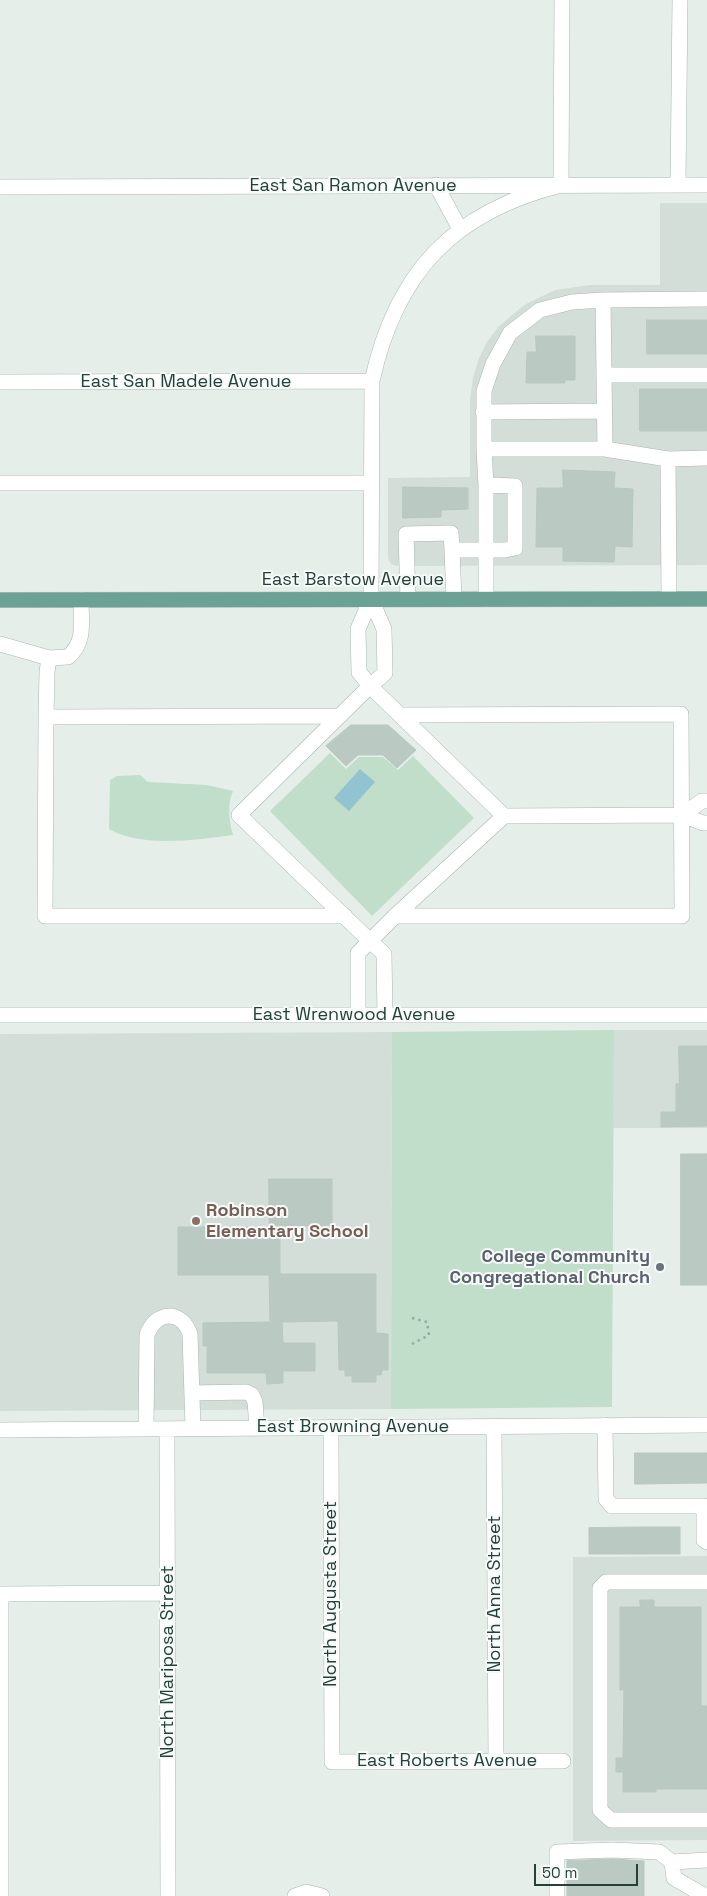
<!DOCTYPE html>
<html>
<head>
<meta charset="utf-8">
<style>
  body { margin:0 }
  #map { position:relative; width:707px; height:1896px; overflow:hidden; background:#e6eeea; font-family:"Space Grotesk",sans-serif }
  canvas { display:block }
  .scale { position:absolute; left:534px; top:1864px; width:104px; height:22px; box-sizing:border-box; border:2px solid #253f39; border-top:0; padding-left:6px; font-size:15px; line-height:18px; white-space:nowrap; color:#253f39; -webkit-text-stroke:4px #f6faf8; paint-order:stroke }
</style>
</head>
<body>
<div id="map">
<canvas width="707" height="1896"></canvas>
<div class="scale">50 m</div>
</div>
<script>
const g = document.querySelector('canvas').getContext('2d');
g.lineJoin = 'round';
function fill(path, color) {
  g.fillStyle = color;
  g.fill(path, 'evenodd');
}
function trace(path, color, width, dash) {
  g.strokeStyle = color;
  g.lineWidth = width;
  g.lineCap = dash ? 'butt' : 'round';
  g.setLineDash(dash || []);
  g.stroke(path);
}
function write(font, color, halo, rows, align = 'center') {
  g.font = font + ' "Space Grotesk",sans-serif';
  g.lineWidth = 4;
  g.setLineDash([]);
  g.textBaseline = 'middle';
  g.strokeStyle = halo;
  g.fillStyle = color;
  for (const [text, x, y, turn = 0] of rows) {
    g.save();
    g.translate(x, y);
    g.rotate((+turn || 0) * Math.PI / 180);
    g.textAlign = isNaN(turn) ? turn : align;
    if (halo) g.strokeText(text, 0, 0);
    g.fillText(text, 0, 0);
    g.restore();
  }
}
const built = new Path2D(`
  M660,203H707V565L397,566L391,564L388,558V478L470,477V399L473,378L479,358L487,342L498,327L524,305L555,290L589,285H660Z
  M614,1030H707V1128H613Z
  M392,1032L391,1409L0,1411V1034Z
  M707,1556V1840L573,1841V1557Z`);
const green = new Path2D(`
  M330,753L346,769L359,757H383L398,770L413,756L474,818L372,916L270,811Z
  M140,775L148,782L207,785L233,791C227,805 229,821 233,835C196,840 142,848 109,829L110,780L117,776Z
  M614,1030L612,1407L391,1409L392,1032Z`);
const water = new Path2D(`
  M360,769L375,782L349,811L334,798Z`);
const building = new Path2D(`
  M647,320H707V354H647Z
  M536,336H575V380H565V383H526L527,352H536Z
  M640,389H707V431H640Z
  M563,470L615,472L614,488L633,489L632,547L615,546L614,562L563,561V547H536L537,488H563Z
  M403,487L468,488V509L441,510V517L403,518Z
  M351,725H388L416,750L397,768L383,755H358L346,766L326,746Z
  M679,1046H707V1126L661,1127V1112H676V1084H679Z
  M681,1154H707V1285H681Z
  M269,1179H332V1226H280V1274H376V1333L388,1334V1370H382L381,1375H376V1382H352V1376H345V1370H339L338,1321L282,1322L283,1343H315V1371H283V1383L267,1384L266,1373H207V1346H203V1323L270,1322L269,1275H178V1227H269Z
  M635,1453H707V1483L635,1484Z
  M640,1527H680V1554H589V1528Z
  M640,1600H654V1607H701V1706H707V1789H656V1792H623V1772H616V1758H623L624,1690H620V1607H640Z
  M612,1859L644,1861V1896H567V1861Z`);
const path = new Path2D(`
  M412,1318L427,1322L429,1335L412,1344`);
const minor = new Path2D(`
  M436,185L460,229
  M678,185L680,0
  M0,187L707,185
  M603,300L605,449H484V391L493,364L510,333L540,310L572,302L603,300L707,299
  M604,375H707
  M0,382L372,381
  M483,412L604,411
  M484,449L486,485V599
  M605,449L668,459L707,458
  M668,459L669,598
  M0,483H371
  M371,599L358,629L359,672L370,686L385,673L384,629L371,599L372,381C396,272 453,212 561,185L562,0
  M408,599L406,534L451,533L452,550
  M454,599L452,550H505L515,548V486L486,485
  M0,644L49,658L68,657C86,642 81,621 81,600
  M370,686L504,816L395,916L370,941L239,815Z
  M338,716L46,717L45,916H345
  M46,717L47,672L49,658
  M682,815L702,801H707
  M504,816L682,815L703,823H707
  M395,916H682L681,714L400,715
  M0,1015H707
  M358,1015V953L370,941L384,954L385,1015
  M192,1393L246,1392L252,1395L255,1402L257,1428
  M605,1425L606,1499L612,1506H704V1540L707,1542
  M331,1427L332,1762L563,1761
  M494,1427L496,1761
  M146,1428L147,1335C155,1311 181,1309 190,1334L193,1428
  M167,1429L168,1896
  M0,1430L707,1425
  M707,1582H606L600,1588V1810L611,1820H707
  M0,1594L168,1593
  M1,1594V1896
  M672,1862L707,1860
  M295,1896L306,1892L322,1896
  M557,1896V1852L612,1850L659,1852L672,1862L674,1878L705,1896`);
const major = new Path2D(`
  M0,600L707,599`);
const markers = [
  [196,1221,5,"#8d6e63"],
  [660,1267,5,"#6b7280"]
];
const streetNames = [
  ["East San Ramon Avenue",353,186],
  ["East San Madele Avenue",186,382],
  ["East Barstow Avenue",353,580],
  ["East Wrenwood Avenue",354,1015],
  ["East Browning Avenue",353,1427],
  ["North Augusta Street",331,1594,-90],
  ["North Anna Street",495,1594,-90],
  ["North Mariposa Street",168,1662,-90],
  ["East Roberts Avenue",447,1761]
];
const educationNames = [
  ["Robinson",206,1211],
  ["Elementary School",206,1232]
];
const worshipNames = [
  ["College Community",650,1257],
  ["Congregational Church",650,1278]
];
fill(built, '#d4ded9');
fill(green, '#c0dec9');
fill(water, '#91c4d0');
fill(building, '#bbc9c3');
trace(building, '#b8c7c1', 1);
trace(minor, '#a8b6b1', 16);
trace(major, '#c2c9c8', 16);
trace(path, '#88b0a4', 2.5, [2.5, 4]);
trace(minor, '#fff', 15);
trace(major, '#6ca195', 15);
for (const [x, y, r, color] of markers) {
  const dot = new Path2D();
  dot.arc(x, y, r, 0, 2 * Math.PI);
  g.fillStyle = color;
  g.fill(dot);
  trace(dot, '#f6faf8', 2);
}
write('18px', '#253f39', '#f6faf8', streetNames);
write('bold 18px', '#785e54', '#f6faf8', educationNames, 'left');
write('bold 18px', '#5b616d', '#f6faf8', worshipNames, 'right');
</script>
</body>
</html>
